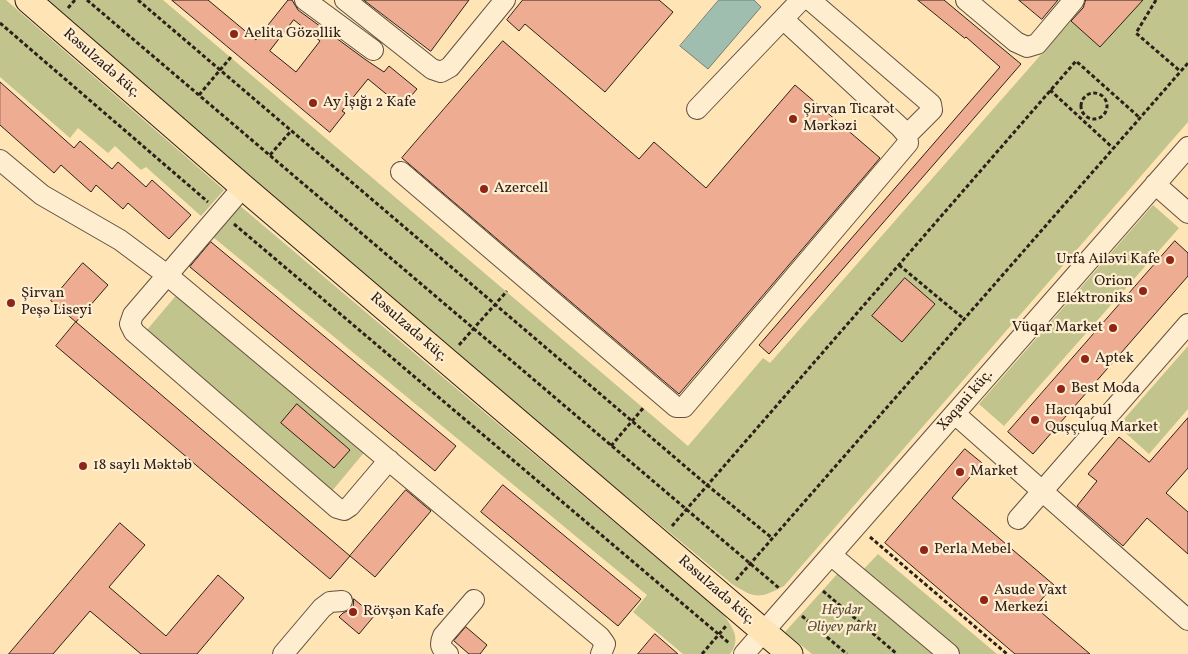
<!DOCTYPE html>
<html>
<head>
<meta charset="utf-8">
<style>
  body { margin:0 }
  canvas { display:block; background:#ffe4b5 }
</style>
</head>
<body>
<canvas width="1188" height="654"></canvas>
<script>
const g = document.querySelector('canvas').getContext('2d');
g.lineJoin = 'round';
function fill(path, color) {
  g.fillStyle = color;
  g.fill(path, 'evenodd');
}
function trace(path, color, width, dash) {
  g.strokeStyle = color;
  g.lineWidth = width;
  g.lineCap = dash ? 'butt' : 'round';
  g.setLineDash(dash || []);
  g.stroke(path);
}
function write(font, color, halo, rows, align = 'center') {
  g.font = font + ' Vollkorn,serif';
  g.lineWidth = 4.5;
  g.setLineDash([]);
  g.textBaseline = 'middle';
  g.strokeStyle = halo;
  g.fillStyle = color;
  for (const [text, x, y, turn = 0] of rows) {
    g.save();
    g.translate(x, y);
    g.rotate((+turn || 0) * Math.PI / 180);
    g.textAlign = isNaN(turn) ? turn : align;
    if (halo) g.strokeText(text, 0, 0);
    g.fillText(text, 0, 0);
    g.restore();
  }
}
const green = new Path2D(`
  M0,0H6L224,190L201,216L146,167L141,170L115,146L108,153L78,128L70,138L0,77Z
  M43,0H163L688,446L763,358L770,363L1089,0H1188V122L784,586C759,599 756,599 732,584L558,440Z
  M239,205L722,613C732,626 742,639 730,654H683L633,612L647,595L213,237Z
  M1153,205L1179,228L1004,426L979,404Z
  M179,292L367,449L332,491L146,331Z
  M1188,346V409L1149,454L1118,426Z
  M878,554L997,654H956L860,573Z
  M839,572L935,654H812L785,632Z`);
const water = new Path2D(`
  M719,0H754L761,7L708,69L680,46Z`);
const building = new Path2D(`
  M172,0H208L256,40L288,0H292L298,10L366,60L384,72L389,66L417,89L402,107L368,79L342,111L345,113L330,132ZM294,20L320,41L296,72L270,51Z
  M364,0H469L431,51Z
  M523,0H659L673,12L605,92L525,24L519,31L507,20Z
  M918,0H944L1021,64L769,354L759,345L1000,67L966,37L965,38Z
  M1019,0H1058L1042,19Z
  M1086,0H1143L1100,47L1071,21L1083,8Z
  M503,41L639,159L654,142L706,188L795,85L880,158L679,394L402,158Z
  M0,82L74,148L80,141L112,169L118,162L146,187L152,180L191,215L169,239L128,203L123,209L96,185L91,192L61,165L54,173L0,125Z
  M1175,241L1188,253V276L1033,454L1008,432Z
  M211,242L456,446L435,471L190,267Z
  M83,263L108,285L76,322L51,301Z
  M905,278L935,304L902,342L872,316Z
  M76,322L350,556L330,579L56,346Z
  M297,404L350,450L334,468L281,423Z
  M1188,418V468L1166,493L1188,512V554L1147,518L1123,546L1077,506L1097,481L1088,474L1119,437L1149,462Z
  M965,449L982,463L952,498L1054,585L1035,607L1090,654H1015L885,543Z
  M503,485L641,599L618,626L481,512Z
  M406,490L431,511L375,577L350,556Z
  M120,523L145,545L109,587L166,636L218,575L244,598L197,654H141L90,611L53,654H9Z
  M354,599L374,616L359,634L339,617L343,613L349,610L353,606Z
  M466,627L487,645L480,654H469L454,641Z
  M655,634L678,654H638Z`);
const path = new Path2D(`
  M87,0L779,588
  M138,0L707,485L772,538
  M1156,0L1136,33L1180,71
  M68,8L75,0
  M0,23L208,202
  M1050,90L1113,148
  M1081 106a13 13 0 1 1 26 0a13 13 0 1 1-26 0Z
  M199,95L231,57
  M270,155L291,131
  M234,224L729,643
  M899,265L964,319
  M459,345L507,291
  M611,446L644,407
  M672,526L1076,61L1140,118
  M870,537L1007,654
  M736,580L1188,63
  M823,591L897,654
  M802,616L847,654
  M702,654L726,626`);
const minor = new Path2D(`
  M305,0L373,50
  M345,0L432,69L441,72L450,67L505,0
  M810,0L931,104L932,110L907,135
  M966,0L1016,42L1027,47L1037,44L1074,0
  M697,109L801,0
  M0,160L42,195L120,240L167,275L600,637L605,644L601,654
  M401,172L676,407H684L908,143L907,135L901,128L783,19
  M1155,184L1188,213
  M243,187L133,315L130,324L134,332L337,508L344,510L350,506L389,460
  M955,414L1188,620
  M1018,519L1188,324
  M831,555L949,654
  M283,654L322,608L330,602L342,601
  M448,654C441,648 439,645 443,636L474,600
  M744,654L1188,147`);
const major = new Path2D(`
  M28,0L243,187L790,654`);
const markers = [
  [234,34,5,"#8f2418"],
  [313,103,5,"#8f2418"],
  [793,119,5,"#8f2418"],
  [484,189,5,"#8f2418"],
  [1170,260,5,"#8f2418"],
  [1143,291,5,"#8f2418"],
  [11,303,5,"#8f2418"],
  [1113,328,5,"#8f2418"],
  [1085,359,5,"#8f2418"],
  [1061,389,5,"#8f2418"],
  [1035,420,5,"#8f2418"],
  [83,466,5,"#8f2418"],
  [960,472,5,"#8f2418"],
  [924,550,5,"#8f2418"],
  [984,600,5,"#8f2418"],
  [353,612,5,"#8f2418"]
];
const poiNames = [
  ["Aelita Gözəllik",244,34],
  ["Ay İşığı 2 Kafe",323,103],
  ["Şirvan Ticarət",803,110],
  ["Mərkəzi",803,127],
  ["Azercell",494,189],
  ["Urfa Ailəvi Kafe",1160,260,"right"],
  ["Orion",1133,282,"right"],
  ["Elektroniks",1133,299,"right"],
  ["Şirvan",21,294],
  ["Peşə Liseyi",21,311],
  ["Vüqar Market",1103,328,"right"],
  ["Aptek",1095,359],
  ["Best Moda",1071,389],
  ["Hacıqabul",1045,411],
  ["Quşçuluq Market",1045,428],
  ["18 saylı Məktəb",93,466],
  ["Market",970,472],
  ["Perla Mebel",934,550],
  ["Asude Vaxt",994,591],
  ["Merkezi",994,608],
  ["Rövşən Kafe",363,612]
];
const streetNames = [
  ["Rəsulzadə küç.",101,64,41],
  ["Rəsulzadə küç.",408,328,41],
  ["Xəqani küç.",966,401,-49],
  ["Rəsulzadə küç.",716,591,41]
];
const parkNames = [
  ["Heydər",842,611],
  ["Əliyev parkı",842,628]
];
fill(green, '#c1c48d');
fill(water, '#a0beaf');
trace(water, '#727f73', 1);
fill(building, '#eeac92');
trace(building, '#2e2019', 1);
trace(minor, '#625140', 22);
trace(major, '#2e2019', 27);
trace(path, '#2e2019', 3, [4, 2.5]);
trace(minor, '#ffedcf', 20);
trace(major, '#ffe4b5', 25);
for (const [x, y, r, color] of markers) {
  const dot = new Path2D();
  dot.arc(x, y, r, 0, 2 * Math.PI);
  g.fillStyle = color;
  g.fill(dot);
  trace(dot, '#ffedcf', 2);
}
write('15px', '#2e2019', '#ffedcf', poiNames, 'left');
write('15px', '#2e2019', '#ffedcf', streetNames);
write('italic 15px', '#5a513c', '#ffedcf', parkNames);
</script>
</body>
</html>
